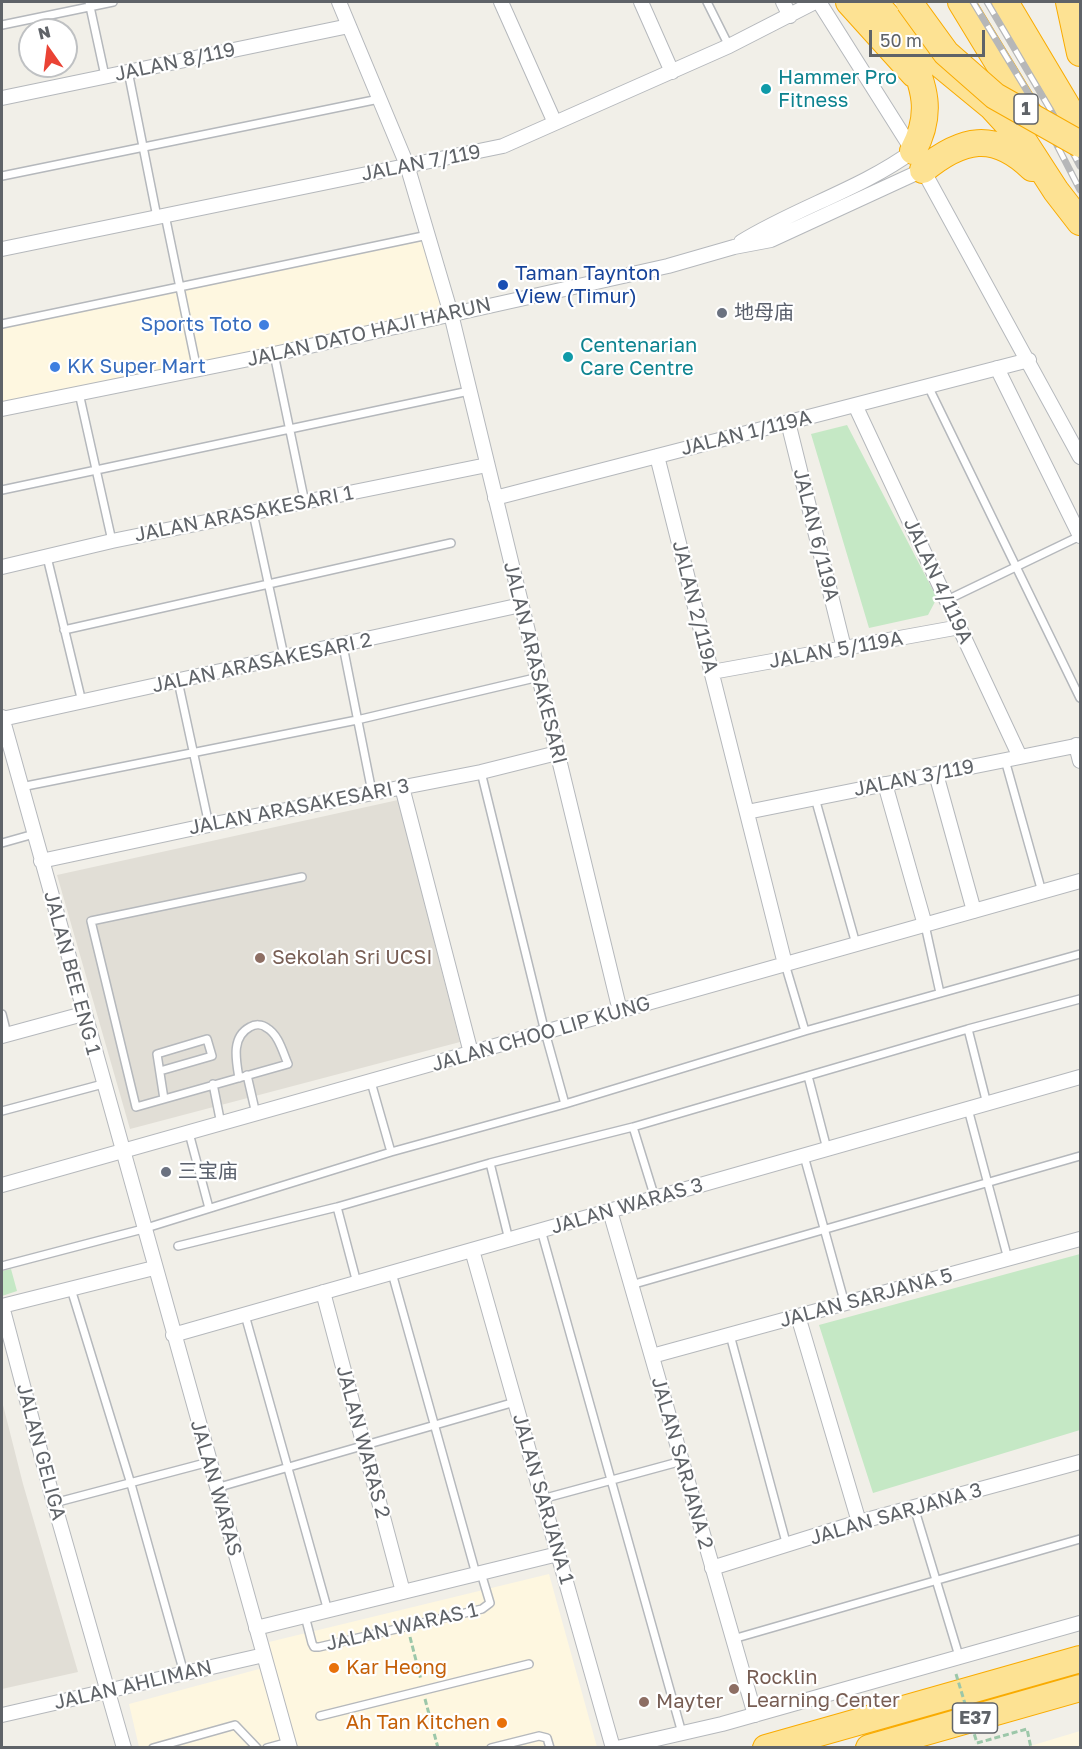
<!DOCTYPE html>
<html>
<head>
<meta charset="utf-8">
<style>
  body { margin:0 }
  #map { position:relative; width:1082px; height:1749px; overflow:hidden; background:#f1efe8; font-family:"Golos Text",sans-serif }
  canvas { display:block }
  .frame { position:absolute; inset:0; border:3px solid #5f6368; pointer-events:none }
  .north { position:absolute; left:18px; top:18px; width:60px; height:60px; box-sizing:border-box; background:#fff; border:2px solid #bfc1c3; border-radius:50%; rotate:346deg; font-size:16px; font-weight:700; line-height:24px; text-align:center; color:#5f6368 }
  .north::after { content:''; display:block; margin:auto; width:21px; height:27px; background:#ea4335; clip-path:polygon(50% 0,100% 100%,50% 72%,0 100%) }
  .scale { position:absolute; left:869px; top:30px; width:116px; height:27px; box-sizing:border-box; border:3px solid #5f6368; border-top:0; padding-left:8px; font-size:18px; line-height:21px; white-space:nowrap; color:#5f6368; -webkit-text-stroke:4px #fff; paint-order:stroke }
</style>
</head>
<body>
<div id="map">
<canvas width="1082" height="1749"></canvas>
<div class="frame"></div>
<div class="north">N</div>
<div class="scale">50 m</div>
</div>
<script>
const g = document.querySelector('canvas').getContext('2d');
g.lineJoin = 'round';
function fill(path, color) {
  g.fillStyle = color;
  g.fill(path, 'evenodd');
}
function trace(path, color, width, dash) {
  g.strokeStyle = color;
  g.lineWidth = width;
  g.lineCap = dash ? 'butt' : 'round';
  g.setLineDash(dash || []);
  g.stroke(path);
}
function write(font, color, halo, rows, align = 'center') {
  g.font = font + ' "Golos Text","Noto Sans SC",sans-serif';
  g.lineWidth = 4.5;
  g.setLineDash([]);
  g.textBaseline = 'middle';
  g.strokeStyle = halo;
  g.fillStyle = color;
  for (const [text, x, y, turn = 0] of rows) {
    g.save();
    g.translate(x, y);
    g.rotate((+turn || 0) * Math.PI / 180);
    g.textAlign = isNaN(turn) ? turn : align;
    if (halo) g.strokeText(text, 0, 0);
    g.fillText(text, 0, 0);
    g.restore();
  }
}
const commercial = new Path2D(`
  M423,240L444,310L270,350L2,403V327Z
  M549,1574L597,1747H139L129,1704L274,1665L269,1642Z
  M1080,1731V1747H1027Z`);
const education = new Path2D(`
  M398,800L460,1042L130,1129L57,875Z
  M2,1401L23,1484L78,1672L2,1689Z`);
const green = new Path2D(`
  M847,425L937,598L928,615L869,628L811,434Z
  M1080,1254V1430L873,1493L819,1325Z
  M11,1269L17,1291L2,1296V1271Z`);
const path = new Path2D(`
  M410,1637L421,1680
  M425,1699L438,1748
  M977,1743L1027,1729L1031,1748`);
const lane = new Path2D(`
  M89,2L105,76
  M707,2L729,46
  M2,25L113,2
  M128,71L157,217
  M2,176L379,99
  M165,215L197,370
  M2,324L428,235
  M274,354L305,503
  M928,386L1080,698
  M79,393L112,541
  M2,490L469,391
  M253,513L284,656
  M47,557L82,702
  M947,600L1080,536
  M64,630L451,543
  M343,646L372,792
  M178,681L209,825
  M1005,760L1042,892
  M481,772L545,1032L565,1104
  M21,787L357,720L539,677
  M815,798L856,944
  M2,843L34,834
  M925,925L940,993
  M785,964L805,1031
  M2,1014L7,1034
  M968,1029L987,1104
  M160,1071L212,1056L207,1039L157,1054L164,1099
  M247,1075L256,1114
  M808,1076L827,1149
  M239,1078C236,1060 231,1037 250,1027C255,1024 262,1024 267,1028C279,1035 283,1053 288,1064L136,1107L91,921L302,877
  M371,1082L391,1152
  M213,1084L221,1124
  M968,1109L1008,1259
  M2,1111L103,1084
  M633,1127L655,1198
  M189,1133L209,1208
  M804,1156L845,1304
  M490,1163L509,1240
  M337,1207L357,1283
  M541,1230L682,1733
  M178,1246L337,1207L490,1163L633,1127L968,1029L1080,999
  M2,1266L143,1229L391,1152L565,1104L805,1031L1080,954
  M392,1273L476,1574
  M631,1285L1080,1156
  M71,1289L131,1484L184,1673
  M245,1315L328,1611
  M730,1335L787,1546
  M216,1488L515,1402
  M542,1499L682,1461
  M54,1503L209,1462
  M914,1507L959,1656
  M305,1616L312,1643L314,1647H319L482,1609L490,1603L481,1573
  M733,1639L1080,1539
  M320,1716L529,1664
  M153,1748L235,1725L257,1748
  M267,1748L289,1742
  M491,1748L539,1736L547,1738L550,1748`);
const street = new Path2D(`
  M339,2L407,165L451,314L620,1011
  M501,2L555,123
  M641,2L672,72
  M783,2L790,16
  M2,98L349,26
  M741,242C796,208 861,189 913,151L819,2
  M2,249L503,146L729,46L815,2
  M997,368L1080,536
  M855,405L1020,757
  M2,409L274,354L668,266L734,247L771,240L923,170L1080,457
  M788,422L844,648
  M657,456L785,964
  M495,498L1029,360
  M2,567L112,541L487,465
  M712,672L960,627
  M2,717L290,1748
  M2,719L521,605
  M1076,745L1080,761
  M936,774L974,911
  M885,784L925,925
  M402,787L471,1053
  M747,812L1080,745
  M41,861L209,825L481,772L557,753
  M2,1036L83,1014
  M2,1185L1080,881
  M610,1211L755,1715
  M472,1250L613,1748
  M323,1292L403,1592
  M798,1316L859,1522
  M173,1335L1080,1077
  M652,1356L1080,1239
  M712,1568L859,1522L1080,1462
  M256,1628L558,1554
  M2,1715L264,1655
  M124,1748L54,1503L2,1306L154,1268
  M617,1748L722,1724L1080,1623`);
const highway = new Path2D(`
  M849,2L914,74
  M874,2L902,33L992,107L1025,143L1056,191L1080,222
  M961,2L1034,122
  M1005,2L1080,128
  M1069,2L1080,53
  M903,36C920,80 937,106 913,151
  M923,170C962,138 994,131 1032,168
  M766,1748L1080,1659
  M869,1748L1080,1688`);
const rail = new Path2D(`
  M973,2L1041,114L1080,190
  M987,2L1050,109L1080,166`);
const pathBridge = new Path2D(`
  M956,1674L977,1743`);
const highwayBridge = new Path2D(`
  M909,2L946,53L995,96L1080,144`);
const markers = [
  [766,89,6,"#0f9aa8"],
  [503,285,6,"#1a4fb4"],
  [722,313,6,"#6b7280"],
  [264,325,6,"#3f7fe0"],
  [568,357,6,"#0f9aa8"],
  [55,367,6,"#3f7fe0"],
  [260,958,6,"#8d6e63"],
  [166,1172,6,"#6b7280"],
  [334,1668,6,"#e8710a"],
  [734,1689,6,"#8d6e63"],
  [644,1702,6,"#8d6e63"],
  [502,1723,6,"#e8710a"]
];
const shields = [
  [1026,109,24],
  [975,1718,45]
];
const shieldNames = [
  ["1",1026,109],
  ["E37",975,1718]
];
const streetNames = [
  ["JALAN 8/119",175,62,-12],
  ["JALAN 7/119",421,163,-11],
  ["JALAN DATO HAJI HARUN",369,332,-13],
  ["JALAN 1/119A",746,433,-14],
  ["JALAN ARASAKESARI 1",244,514,-11],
  ["JALAN 6/119A",816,535,76],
  ["JALAN 4/119A",938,581,65],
  ["JALAN 2/119A",695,607,76],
  ["JALAN 5/119A",836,650,-10],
  ["JALAN ARASAKESARI 2",262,663,-12],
  ["JALAN ARASAKESARI",535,663,76],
  ["JALAN 3/119",914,778,-11],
  ["JALAN ARASAKESARI 3",299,807,-11],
  ["JALAN BEE ENG 1",72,973,75],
  ["JALAN CHOO LIP KUNG",541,1034,-16],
  ["JALAN WARAS 3",627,1206,-16],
  ["JALAN SARJANA 5",866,1298,-15],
  ["JALAN WARAS 2",363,1442,75],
  ["JALAN GELIGA",41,1452,75],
  ["JALAN SARJANA 2",682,1463,74],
  ["JALAN WARAS",216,1488,74],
  ["JALAN SARJANA 1",543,1499,74],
  ["JALAN SARJANA 3",896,1514,-16],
  ["JALAN WARAS 1",402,1627,-13],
  ["JALAN AHLIMAN",133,1685,-13]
];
const cultureNames = [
  ["Hammer Pro",778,78],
  ["Fitness",778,101],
  ["Centenarian",580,346],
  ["Care Centre",580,369]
];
const transitNames = [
  ["Taman Taynton",515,274],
  ["View (Timur)",515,297]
];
const worshipNames = [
  ["地母庙",734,313],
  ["三宝庙",178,1172]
];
const shopNames = [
  ["Sports Toto",252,325],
  ["KK Super Mart",67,367,"left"]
];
const educationNames = [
  ["Sekolah Sri UCSI",272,958],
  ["Rocklin",746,1678],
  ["Learning Center",746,1701],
  ["Mayter",656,1702]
];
const foodNames = [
  ["Kar Heong",346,1668],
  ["Ah Tan Kitchen",490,1723,"right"]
];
fill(commercial, '#fef7e0');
fill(education, '#e1ded6');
fill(green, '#c5e8c5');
trace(lane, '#b5b8bc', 10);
trace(street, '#b5b8bc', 16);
trace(highway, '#f9ab00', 28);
trace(path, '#9cc7a9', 3, [6, 3]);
trace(lane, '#fff', 7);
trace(street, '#fff', 14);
trace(highway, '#fde293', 26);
trace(rail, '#b6b7b8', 7);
trace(rail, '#fff', 4.5, [14]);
trace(highwayBridge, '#f9ab00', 28, []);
trace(pathBridge, '#9cc7a9', 3, [6, 3]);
trace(highwayBridge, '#fde293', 26);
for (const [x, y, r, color] of markers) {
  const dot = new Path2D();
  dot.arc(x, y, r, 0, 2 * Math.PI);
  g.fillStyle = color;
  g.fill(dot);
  trace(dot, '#fff', 2);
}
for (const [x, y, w] of shields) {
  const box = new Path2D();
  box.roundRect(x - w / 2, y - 15, w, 30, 4.5);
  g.fillStyle = '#fff';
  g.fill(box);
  trace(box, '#5f6368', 1.5);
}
write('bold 18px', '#5f6368', null, shieldNames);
write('20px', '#5f6368', '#fff', streetNames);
write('20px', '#0d838f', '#fff', cultureNames, 'left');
write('20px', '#164399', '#fff', transitNames, 'left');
write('20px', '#5b616d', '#fff', worshipNames, 'left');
write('20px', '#366cbe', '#fff', shopNames, 'right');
write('20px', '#785e54', '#fff', educationNames, 'left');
write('20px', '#c56008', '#fff', foodNames, 'left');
</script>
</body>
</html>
